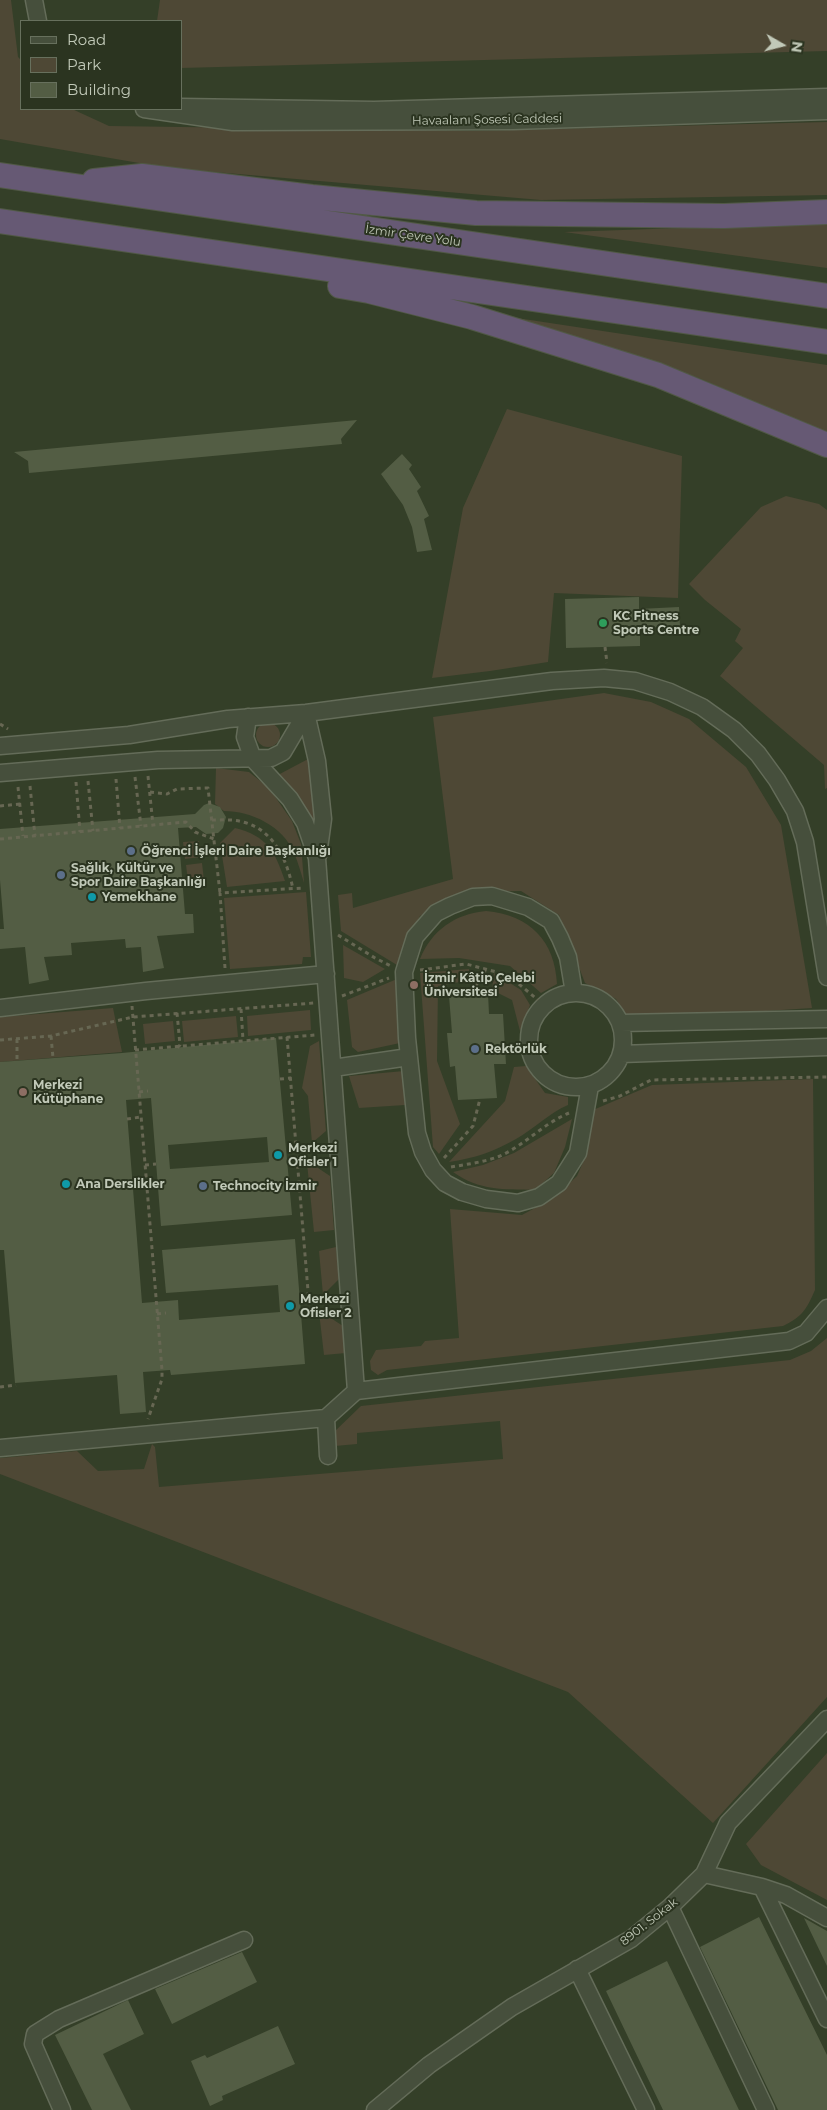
<!DOCTYPE html>
<html>
<head>
<meta charset="utf-8">
<style>
  body { margin:0 }
  #map { position:relative; width:827px; height:2110px; overflow:hidden; background:#343f28; font-family:Montserrat,sans-serif }
  canvas { display:block }
  .legend { position:absolute; left:20px; top:20px; width:162px; height:90px; box-sizing:border-box; background:#2b3420; border:1px solid #67705d; margin:0; padding:6px 9px; list-style:none; font-size:15px; color:#c1c9b8 }
  .legend li { display:flex; align-items:center; gap:10px; height:25px }
  .legend b { width:25px; border:1px solid #67705d }
  .north { position:absolute; left:757px; top:20px; width:50px; height:50px; -webkit-text-stroke:4px #2b3420; paint-order:stroke; rotate:98deg; font-size:14px; font-weight:700; line-height:20px; text-align:center; color:#c1c9b8 }
  .north::after { content:''; display:block; margin:auto; width:18px; height:22px; background:#c1c9b8; clip-path:polygon(50% 0,100% 100%,50% 72%,0 100%) }
</style>
</head>
<body>
<div id="map">
<canvas width="827" height="2110"></canvas>
<ul class="legend">
<li><b style="height:6px;background:#464f3c"></b>Road</li>
<li><b style="height:14px;background:#4e4835"></b>Park</li>
<li><b style="height:14px;background:#535d44"></b>Building</li>
</ul>
<div class="north">N</div>
</div>
<script>
const g = document.querySelector('canvas').getContext('2d');
g.lineJoin = 'round';
function fill(path, color) {
  g.fillStyle = color;
  g.fill(path, 'evenodd');
}
function trace(path, color, width, dash) {
  g.strokeStyle = color;
  g.lineWidth = width;
  g.lineCap = dash ? 'butt' : 'round';
  g.setLineDash(dash || []);
  g.stroke(path);
}
function write(font, color, halo, rows, align = 'center') {
  g.font = font + ' Montserrat,sans-serif';
  g.lineWidth = 4;
  g.setLineDash([]);
  g.textBaseline = 'middle';
  g.strokeStyle = halo;
  g.fillStyle = color;
  for (const [text, x, y, turn = 0] of rows) {
    g.save();
    g.translate(x, y);
    g.rotate((+turn || 0) * Math.PI / 180);
    g.textAlign = isNaN(turn) ? turn : align;
    if (halo) g.strokeText(text, 0, 0);
    g.fillText(text, 0, 0);
    g.restore();
  }
}
const green = new Path2D(`
  M0,0H11L18,57L21,60V109H72L109,126L474,131L827,122V195L541,200L168,168L0,139Z
  M160,0H827V51L181,68V21H157Z
  M827,223V268L564,232Z
  M517,318L827,365V434L699,378Z
  M507,409L682,456L678,598L554,593L548,662L490,671L432,678L463,508Z
  M786,496L819,504L827,510V788L825,789L824,765L720,676L743,648L735,641L741,629L705,600L689,584L761,507Z
  M604,693L651,702L689,719L746,767L781,825L812,1008L628,1020L616,999L585,983L559,915L521,891L470,892L420,916L397,965L341,931L338,895L352,893L353,908L453,879L433,717Z
  M256 735a12 12 0 1 1 24 0a12 12 0 1 1-24 0Z
  M310,758L317,829L276,776Z
  M216,768L249,772L269,788L292,821L301,844L304,883C301,873 298,862 294,853C283,826 251,811 224,811L215,804Z
  M235,828C267,836 275,851 285,881L227,887L220,843Z
  M199,841L201,857L185,859L183,842Z
  M202,863L204,880L188,881L186,865Z
  M306,892L311,957H303L302,964L230,969L224,898Z
  M486,911C530,915 555,941 557,984L541,993L510,966L459,958L420,959C432,930 455,914 486,911Z
  M343,945L385,969L363,982L344,978Z
  M469,969L470,980L438,986L437,1061L460,1124L439,1154L433,1147L420,973Z
  M494,973L521,990L530,1005L520,1031L512,1000L492,990Z
  M397,979L400,1043L358,1052L352,1047L347,1000Z
  M113,1008L122,1052L0,1062V1017Z
  M310,1010L311,1030L248,1036L247,1016Z
  M236,1016L238,1037L184,1042L182,1021Z
  M173,1021L175,1041L145,1044L143,1024Z
  M319,1041L326,1131L312,1143L308,1096L302,1088L310,1046Z
  M526,1066L545,1093L568,1097V1105C549,1113 534,1129 516,1139C493,1152 475,1158 449,1162L505,1101L514,1067Z
  M404,1071L405,1105L359,1108L349,1076Z
  M813,1079L815,1290C806,1310 803,1316 783,1326L387,1370L378,1375L371,1370L370,1361L376,1350L421,1346L425,1341L459,1338L450,1209L522,1215L555,1197L577,1176L587,1153L593,1110L652,1085Z
  M572,1119L565,1147L554,1173L535,1190C503,1189 480,1191 453,1172L483,1165L514,1153Z
  M307,1163L312,1164L330,1176L334,1230L314,1232Z
  M336,1247L339,1279L323,1295L319,1251Z
  M324,1311L326,1315L343,1326L346,1353L324,1355L319,1312Z
  M827,1338V1697L713,1823L568,1692L0,1474V1458L77,1451L98,1471L144,1469L152,1444L155,1447L159,1487L503,1459L500,1421L357,1433V1444L335,1446L334,1432L361,1406L790,1360L811,1351Z
  M827,1753V1900L761,1865L746,1844Z`);
const building = new Path2D(`
  M357,420L341,439L342,444L29,473L28,461L14,452Z
  M402,454L412,465L409,469L421,487L417,491L429,516L424,519L432,550L417,552L412,527L403,505L381,474Z
  M639,597V609L679,607L680,626L640,628V646L566,648L565,599Z
  M209,803L220,807L226,817L223,828L218,833L206,834L196,827L178,828L185,914H193L194,933L157,936L164,968L143,972L141,947L126,948L125,939L71,943L72,955L44,957L49,980L29,984L25,947L0,949V929H4L0,880V829L195,814L204,805Z
  M488,993L489,1014H503L506,1064H494L497,1098L458,1100L455,1066L450,1067L447,1033H452L449,996Z
  M276,1038L292,1215L161,1226L151,1098L126,1100L142,1303L178,1300L179,1320L280,1312L278,1285L166,1293L162,1250L295,1239L305,1364L171,1375L170,1370L143,1372L146,1412L120,1414L117,1375L15,1383L4,1250H0V1062L122,1053ZM267,1137L269,1162L170,1169L168,1145Z
  M759,1917L827,2055V2110H778L700,1947Z
  M804,1918L827,1931V1966Z
  M242,1952L257,1982L172,2024L155,1989Z
  M667,1961L739,2110H663L606,1991Z
  M128,2000L144,2034L103,2054L131,2110H92L55,2035Z
  M278,2026L295,2064L222,2096L223,2100L210,2106L191,2061L205,2055L207,2058Z`);
const path = new Path2D(`
  M605,647L607,663
  M0,724L8,729
  M148,776L153,825
  M135,777L141,826
  M116,779L120,828
  M88,781L93,831
  M76,782L80,832
  M30,786L35,836
  M18,787L23,836
  M150,792L167,794L177,789L208,788L220,893
  M0,806L20,804
  M212,820C222,820 233,819 243,822C274,830 287,860 293,889
  M0,839L186,822L195,832L214,839
  M338,935L375,958L391,966
  M225,968L220,893L303,888
  M420,970L466,964L508,975L544,1005
  M471,994L486,969
  M342,996L389,978
  M132,1006L162,1370V1379L148,1419
  M241,1009L243,1040
  M177,1013L180,1045L177,1048
  M51,1036L53,1058
  M287,1037L309,1303L334,1301
  M17,1039V1061
  M0,1040L51,1036L133,1017L314,1003
  M135,1050L315,1035
  M280,1079L291,1078
  M139,1092L148,1091
  M603,1101L620,1096L651,1080L827,1077
  M127,1119L141,1117
  M444,1158L473,1126L480,1099
  M145,1165L156,1164
  M451,1167C468,1164 485,1162 500,1156C525,1145 544,1123 569,1113
  M157,1314L166,1313
  M0,1387L16,1385`);
const minor = new Path2D(`
  M34,0L38,21
  M181,107L374,110L827,97
  M144,109L233,122L512,121L827,111
  M306,713L317,761L323,819L318,856
  M248,717L245,737L253,759L290,799L305,823L317,858L356,1391L789,1341L806,1333L827,1308
  M0,746L129,735L228,719L306,713L552,681L604,678L635,681L670,692L702,707L734,730L758,754L777,780L795,811L805,842L827,977
  M0,773L158,760L271,758L283,752L306,713
  M529 1040a47 47 0 1 1 94 0a47 47 0 1 1-94 0Z
  M574,993L568,957L560,938L551,921L528,907L492,896L473,897L450,906L436,913L415,937L404,972L407,1038L417,1133L423,1152L433,1170L445,1183L462,1192L486,1199L518,1203L539,1197L559,1183L578,1153L590,1086
  M0,1008L146,991L326,974
  M620,1023L827,1019
  M621,1054L827,1047
  M333,1068L409,1057
  M326,1418L328,1456
  M0,1448L326,1418L356,1391
  M704,1874L762,1887L786,1895L827,1918
  M762,1887L827,2019
  M670,1907L766,2110
  M577,1969L646,2110
  M62,2110L33,2044L35,2034L59,2019L244,1940
  M375,2110L429,2065L512,2007L631,1939L670,1907L704,1874L728,1823L827,1719`);
const highway = new Path2D(`
  M0,175L827,296
  M94,181L142,176L312,197L476,213L724,216L827,212
  M0,221L827,342
  M340,286L369,291L472,317L658,375L827,445`);
const markers = [
  [603,623,5,"#2e9e5b"],
  [131,851,5,"#5c6f8a"],
  [61,875,5,"#5c6f8a"],
  [92,897,5,"#0f9aa8"],
  [414,985,5,"#8d6e63"],
  [475,1049,5,"#5c6f8a"],
  [23,1092,5,"#8d6e63"],
  [278,1155,5,"#0f9aa8"],
  [66,1184,5,"#0f9aa8"],
  [203,1186,5,"#5c6f8a"],
  [290,1306,5,"#0f9aa8"]
];
const streetNames = [
  ["Havaalanı Şosesi Caddesi",487,120,-1],
  ["İzmir Çevre Yolu",413,236,8],
  ["8901. Sokak",649,1922,-38]
];
const poiNames = [
  ["KC Fitness",613,616],
  ["Sports Centre",613,630],
  ["Öğrenci İşleri Daire Başkanlığı",141,851],
  ["Sağlık, Kültür ve",71,868],
  ["Spor Daire Başkanlığı",71,882],
  ["Yemekhane",102,897],
  ["İzmir Kâtip Çelebi",424,978],
  ["Üniversitesi",424,992],
  ["Rektörlük",485,1049],
  ["Merkezi",33,1085],
  ["Kütüphane",33,1099],
  ["Merkezi",288,1148],
  ["Ofisler 1",288,1162],
  ["Ana Derslikler",76,1184],
  ["Technocity İzmir",213,1186],
  ["Merkezi",300,1299],
  ["Ofisler 2",300,1313]
];
fill(green, '#4e4835');
fill(building, '#535d44');
trace(minor, '#646c59', 19);
trace(highway, '#515946', 26);
trace(path, '#676753', 3, [4, 4]);
trace(minor, '#464f3c', 16);
trace(highway, '#665974', 24);
for (const [x, y, r, color] of markers) {
  const dot = new Path2D();
  dot.arc(x, y, r, 0, 2 * Math.PI);
  g.fillStyle = color;
  g.fill(dot);
  trace(dot, '#2b3420', 2);
}
write('12px', '#c1c9b8', '#2b3420', streetNames);
write('bold 12px', '#c1c9b8', '#2b3420', poiNames, 'left');
</script>
</body>
</html>
